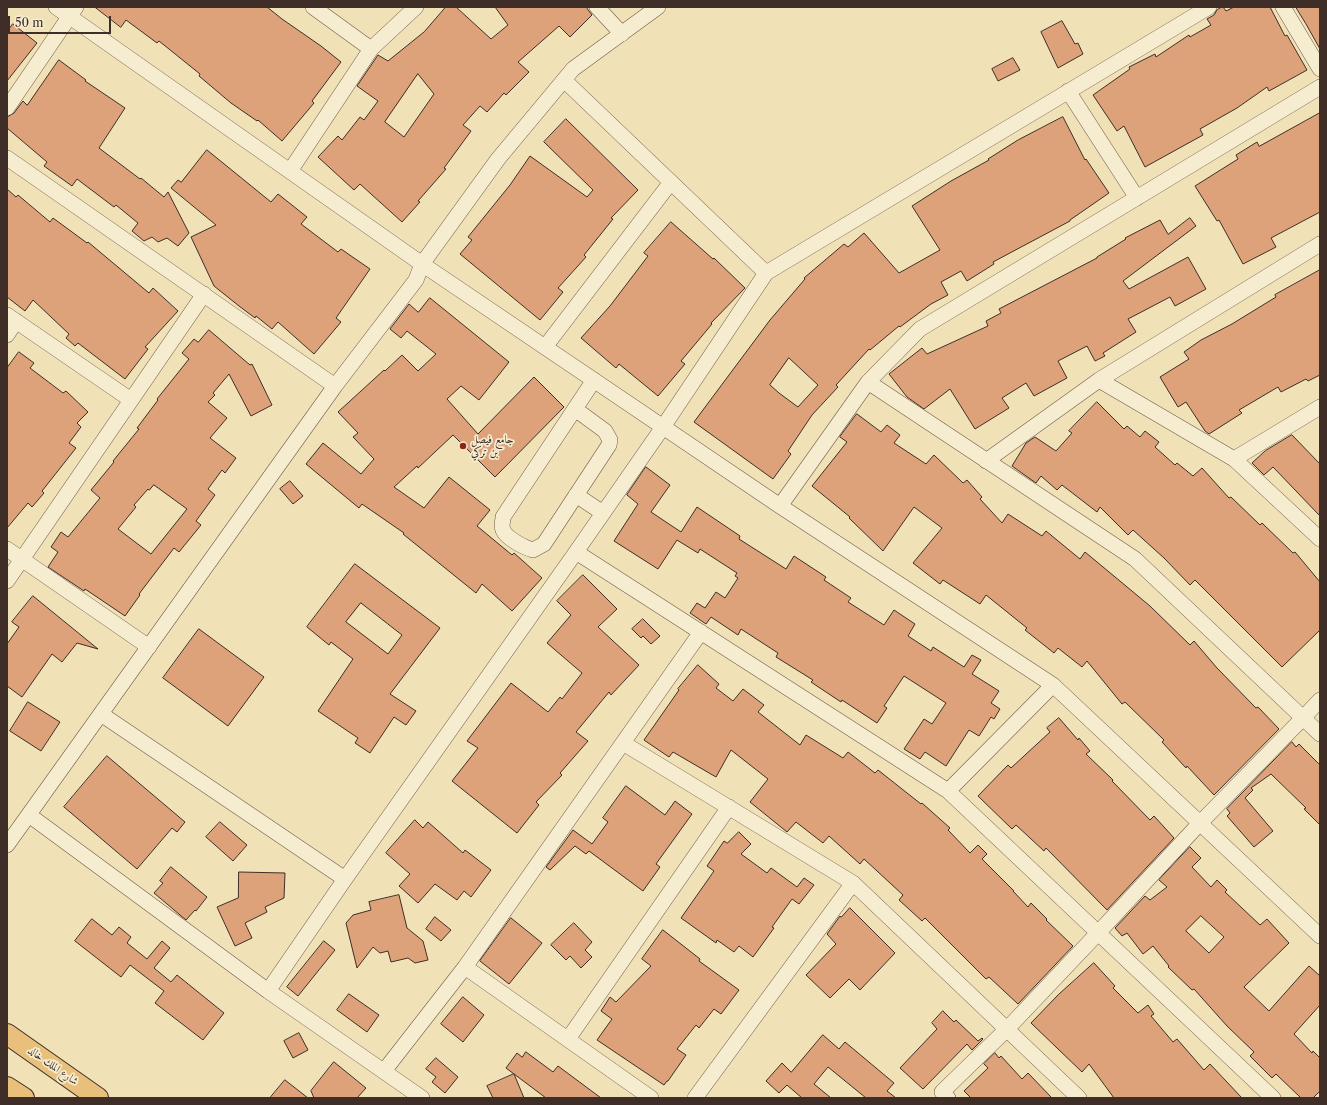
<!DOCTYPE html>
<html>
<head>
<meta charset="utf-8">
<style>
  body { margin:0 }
  #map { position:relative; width:1327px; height:1105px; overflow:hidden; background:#f1e1b6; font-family:"Libre Caslon Text",serif }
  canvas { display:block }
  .frame { position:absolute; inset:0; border:8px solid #3f2e27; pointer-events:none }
  .scale { position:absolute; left:8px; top:16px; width:103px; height:18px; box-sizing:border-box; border:2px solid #3f2e27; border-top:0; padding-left:5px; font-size:12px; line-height:14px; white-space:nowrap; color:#3f2e27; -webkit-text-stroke:3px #f6ecd0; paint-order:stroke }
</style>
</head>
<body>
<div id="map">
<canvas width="1327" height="1105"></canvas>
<div class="frame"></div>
<div class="scale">50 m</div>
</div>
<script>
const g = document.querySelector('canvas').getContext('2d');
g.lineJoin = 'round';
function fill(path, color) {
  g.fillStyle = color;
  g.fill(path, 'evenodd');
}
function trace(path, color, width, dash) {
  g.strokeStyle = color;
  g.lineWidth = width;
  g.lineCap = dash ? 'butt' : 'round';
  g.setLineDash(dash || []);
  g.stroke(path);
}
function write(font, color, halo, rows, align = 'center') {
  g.font = font + ' "Libre Caslon Text",Amiri,serif';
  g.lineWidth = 3.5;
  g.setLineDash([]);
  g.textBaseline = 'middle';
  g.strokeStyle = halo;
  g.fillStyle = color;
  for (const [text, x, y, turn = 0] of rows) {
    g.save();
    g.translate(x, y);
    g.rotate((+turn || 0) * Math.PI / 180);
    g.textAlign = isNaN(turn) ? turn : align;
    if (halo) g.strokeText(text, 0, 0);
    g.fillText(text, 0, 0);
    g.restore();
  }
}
const building = new Path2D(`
  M95,7H267L282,19L321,46L341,62L312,101L314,103L282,141L258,120L257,121L231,103L199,76L200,74L159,41L157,43L126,20L121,27Z
  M446,7H456L491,39L508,25L495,7H586L592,15L570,37L559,26L518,62L529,72L506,95L504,93L487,112L480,106L463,125L471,131L444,168L446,169L418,201L420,202L402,222L360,184L354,190L318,157L338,136L342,140L360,117L364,120L378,101L357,86L378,55L388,61L424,32ZM418,74L434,94L404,137L385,122Z
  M1222,7H1223L1226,11L1234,7H1270L1285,36L1287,35L1307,70L1269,91L1267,87L1237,108L1200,129L1203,135L1145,167L1124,126L1117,131L1093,95L1130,69L1129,67L1155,54L1156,57L1189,35L1190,37L1211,25L1207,19L1214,15L1217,10Z
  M1296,7H1320V49L1306,24Z
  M1062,21L1075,44L1078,43L1083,54L1058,68L1041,32Z
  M13,24L37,43L7,81V32Z
  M1013,58L1020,70L998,81L992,69Z
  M59,60L86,80L85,81L125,108L99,148L140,179L141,178L164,197L168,192L189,233L178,246L167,238L158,242L152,237L144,241L132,231L138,223L116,205L114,207L77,179L72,186L44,166L47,162L7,128V117L14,113L23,101L27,105Z
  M1320,113V212L1271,238L1276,247L1243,264L1219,220L1217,221L1195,186L1238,159L1236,155L1257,142L1259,146Z
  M1063,117L1085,160L1086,159L1109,193L1070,220V221L993,262L994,264L967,281L961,271L941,282L948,295L931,304L900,327L899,326L870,350L869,349L836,385L838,387L812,415L788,451L791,454L773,479L694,422L770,320L805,279L804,278L844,244L848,247L864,233L899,273L940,250L912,206L951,181L989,160L988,159L1018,140ZM789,358L818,385L798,407L779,393L770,385Z
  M566,119L638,190L611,218L613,219L584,255L586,257L558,288L563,292L540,320L460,254L472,240L468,237L510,185L530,156L587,197L593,190L544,142Z
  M207,150L271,202L278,194L307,217L301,224L338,252L341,249L370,269L336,318L341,322L314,354L278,322L272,329L256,316L255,318L239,306L214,286L191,237L216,225L171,188L178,180L181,182Z
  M7,189L16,197L18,195L50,222L53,218L87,243L88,242L149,293L153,288L178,311L145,347L148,349L125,379L78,343L75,346L66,338L69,334L33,300L25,311L7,297Z
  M1190,218L1196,226L1123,281L1129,289L1188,257L1206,289L1175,306L1170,297L1128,319L1136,332L1103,353L1105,356L1095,361L1087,346L1058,361L1067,378L1034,396L1026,383L1002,398L1009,408L975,429L950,389L924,409L907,397L889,374L922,348L927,354L988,326L986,321L1001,313L999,309L1097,258V257L1126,239L1125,238L1160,220L1168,234Z
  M671,222L713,259L714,258L745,288L711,323L712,324L681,361L685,364L658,396L619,364L616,368L581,338L610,306L648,256L644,253Z
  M1320,270V375L1308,381L1306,379L1281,392L1278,387L1239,410L1242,413L1209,434L1205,431L1186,402L1178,407L1160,377L1189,359L1184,352L1201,340L1232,324L1276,297L1275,295Z
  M430,298L509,362L479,400L461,386L447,399L478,434L534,377L564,407L495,477L453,435L418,468L417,466L394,487L424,508L449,477L490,510L477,526L512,555L514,553L542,578L512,611L482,584L476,593L403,534L404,533L362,504L359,508L306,464L323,443L361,474L374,459L353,437L358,433L338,412L384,370L385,371L402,355L418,371L436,354L407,331L401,338L390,329L409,304L418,312Z
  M209,330L250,365L252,364L272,405L251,416L229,374L213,393L215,395L208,402L227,418L210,438L236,458L225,473L222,470L208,489L215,495L196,521L201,525L179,552L174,548L139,594L140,595L125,616L85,589L84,591L48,567L58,552L51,547L61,532L68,537L100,498L91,490L114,462L113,461L139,429L137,428L158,400L157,399L189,359L182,353L194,339L198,342ZM154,485L187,509L151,554L118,529L136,507L134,505L148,489L149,490Z
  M19,352L34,363L30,368L63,393L66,391L88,412L77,423L81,427L69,443L76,448L42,491L44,493L32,507L28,503L7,528V368Z
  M1097,402L1124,429L1127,426L1140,437L1145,431L1159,442L1155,447L1175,465L1177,463L1193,476L1202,468L1229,498L1231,497L1260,525L1262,523L1293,553L1295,552L1320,582V630L1282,667L1195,580L1190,585L1164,558L1133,530L1128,535L1100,507L1097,512L1062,485L1057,490L1041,476L1036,483L1012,466L1026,443L1035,437L1056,451L1072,433L1069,431Z
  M857,414L881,432L887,425L900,435L894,443L926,464L934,455L963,483L967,480L982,497L980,499L1002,523L1008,514L1042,536L1046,531L1080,559L1085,552L1150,606L1190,645L1194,641L1217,668L1256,708L1258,707L1279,729L1214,795L1187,766L1186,768L1162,742L1164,740L1125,702L1122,704L1087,661L1082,667L1058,648L1054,653L1025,630L1027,628L986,595L980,604L943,580L940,584L913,563L942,528L914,507L883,551L849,518L850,517L812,486L847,442L840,437Z
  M1292,435L1320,464V516L1273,467L1264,475L1252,463L1265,451Z
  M646,467L670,485L651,512L681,532L697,507L740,536L739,539L786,569L794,556L826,577L824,580L851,598L848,602L884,625L894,610L915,624L908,636L931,651L933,647L964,667L972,655L981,660L972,674L999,691L991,703L1000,709L994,719L991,717L979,736L969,730L946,766L925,752L920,759L904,749L924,719L932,724L946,703L904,676L884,706L887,708L877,723L842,700L841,702L811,682L813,680L776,657L778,653L741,629L738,635L711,617L706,624L690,613L697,603L705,608L716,592L725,598L738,578L735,576L737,573L700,549L698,553L677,540L658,569L614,541L638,504L627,495Z
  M290,481L303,496L293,504L280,489Z
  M355,564L440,628L390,694L416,711L406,725L394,717L370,753L355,743L358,738L318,711L353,659L331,642L329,645L307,627ZM361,603L402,635L388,654L346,622Z
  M583,575L617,609L598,627L639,665L611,695L609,692L576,732L588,741L560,773L562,775L536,802L539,805L517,833L452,781L478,748L467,741L511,683L548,712L560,697L562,699L582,673L547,643L571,615L557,601Z
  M33,596L98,649L77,643L62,662L52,654L22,697L7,686V644L19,627L12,622Z
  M643,619L660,636L651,644L643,636L641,638L632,629Z
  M199,629L264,677L228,726L163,678Z
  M698,665L719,684L716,688L733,701L743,689L764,705L758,712L800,745L806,735L843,758L848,752L875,773L878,770L921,804L922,803L950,828L948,830L970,853L978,845L987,854L982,859L1014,891H1013L1028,907L1031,903L1047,919L1046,920L1073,946L1018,1004L989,977L986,979L925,918L922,921L899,900L903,895L864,859L860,864L829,836L823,843L796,822L787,832L750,802L768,779L731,750L716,777L673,752L669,757L644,740L679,690L678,689Z
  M28,702L60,722L41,751L10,731Z
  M1059,718L1078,740L1079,738L1090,751L1086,754L1113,780L1112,781L1150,820L1154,816L1174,838L1107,910L1046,848L1044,851L1016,825L1012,829L978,796L1008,765L1011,768L1050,732L1047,728Z
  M1292,742L1296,747L1299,744L1320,765V825L1304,809L1306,808L1271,774L1251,788L1253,790L1245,798L1273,831L1254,847L1227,816L1230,813L1227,809Z
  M107,756L185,822L177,832L172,828L137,869L64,807Z
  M626,786L665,815L675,801L692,814L656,864L660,867L643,891L589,851L586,854L575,846L550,870L546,867L573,830L592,844L608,822L603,818Z
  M415,820L423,828L428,822L463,853L465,850L491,870L471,897L464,891L457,900L435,884L418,903L399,886L410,874L386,853Z
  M220,822L247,845L233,861L206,837Z
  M739,832L751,844L741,854L767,873L771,868L797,887L804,878L814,885L799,904L792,899L772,927L774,928L753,957L739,946L734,952L717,940L716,943L681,918L714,871L707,866L724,841L727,843Z
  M1190,847L1201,858L1192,867L1211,887L1217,880L1227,890L1225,892L1260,925L1267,919L1289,943L1244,987L1269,1011L1309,966L1320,976V1005L1294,1034L1312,1053L1313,1051L1320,1058V1091L1313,1098H1301L1276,1074L1272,1078L1250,1056L1254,1052L1227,1026L1194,989L1192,990L1168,967L1169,966L1153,946L1143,954L1127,933L1122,936L1115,928L1145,896L1150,900L1167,887L1159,880ZM1201,916L1224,937L1209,953L1186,931Z
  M171,867L207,897L196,911L195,910L186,920L154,893L163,883L160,881Z
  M239,872L285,873L284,898L265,907L267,912L245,923L252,938L235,946L217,907L238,898Z
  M399,895L407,928L423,941L428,960L415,963L408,958L391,962L388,951L380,953L373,947L357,968L346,923L353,915L371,910L369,902Z
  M850,908L895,953L860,990L849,979L830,998L806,975L836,944L827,934L840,916L841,917Z
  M435,917L451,930L441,941L426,929Z
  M511,918L542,943L509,984L480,961Z
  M92,919L112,935L119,927L131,937L127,943L147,959L162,941L170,948L154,968L171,982L177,975L224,1013L203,1040L155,1003L164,991L130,965L121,977L75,941Z
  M574,923L592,942L585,950L592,957L581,968L570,956L566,960L551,945Z
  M663,930L700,959L699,961L739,990L721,1014L714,1009L699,1028L696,1025L677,1049L686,1055L668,1081H667L664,1085L597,1040L612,1019L601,1011L610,997L616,1002L651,966L642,959Z
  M324,941L335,950L298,996L287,987Z
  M1094,963L1115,986L1113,988L1138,1013L1148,1005L1154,1014L1151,1016L1173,1042L1177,1039L1204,1070L1210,1064L1242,1098H1114L1089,1064L1082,1072L1031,1023L1058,995Z
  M349,994L379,1015L367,1032L337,1010Z
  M463,997L484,1015L463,1042L441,1024Z
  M943,1011L954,1022L956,1020L978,1041L982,1038L983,1039L972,1050L967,1044L923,1089L900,1068L937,1029L932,1023Z
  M299,1033L308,1050L293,1058L284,1041Z
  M823,1035L839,1049L845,1042L894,1083L887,1091L896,1098H866L828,1067L814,1084L831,1098H802L787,1085L779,1093L766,1081L782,1063L791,1072Z
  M526,1052L553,1072L558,1066L601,1098H546L506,1068L517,1053L522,1057Z
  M995,1053L999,1058L1001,1056L1022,1079L1028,1073L1052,1098H971L964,1091L988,1068L984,1064Z
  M436,1058L458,1077L445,1093L432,1082L436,1077L426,1069Z
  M334,1062L366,1088L357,1098H314L311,1091Z
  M514,1074L524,1098H493L487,1086Z
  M285,1080L308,1098H270Z`);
const minor = new Path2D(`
  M56,7L422,264L780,506L1053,685L1320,936
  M313,7L371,49
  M597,7L622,34
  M1283,7L1320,69
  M564,80L766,273
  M1068,91L1137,198
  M7,108L76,7
  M7,158L335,386
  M290,171L371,49L416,7
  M7,315L131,400
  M7,335L16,321
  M545,347L671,182
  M1099,380L1234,459L1320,539
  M868,382L1135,559L1320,734
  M575,409L605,431L610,440L609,445L544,544L533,550C525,548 506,538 503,530C501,526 503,521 503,517L594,380
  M1234,459L1320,407
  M986,461L1099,380L1320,244
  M576,495L603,513
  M780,506L868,382L920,329L1320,87
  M7,549L149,647
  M576,552L948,791L1273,1098
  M7,581L204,294
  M101,714L345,879
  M623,743L853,883L1079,1098
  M948,791L1053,685
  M29,815L268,991L422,1098
  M7,845L335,386L416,280L422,264L498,159L573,69L658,7
  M465,967L651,1098
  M268,991L345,879L576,552L663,427L766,273L1209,7
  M568,1039L729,807
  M384,1071L465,967L701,632
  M695,1098L853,883
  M948,1098L942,1092L1007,1029L1098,933L1200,823L1303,718L1320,700`);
const major = new Path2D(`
  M7,1034L98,1098
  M7,1087L24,1098`);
const markers = [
  [463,446,4,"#8f2418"]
];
const poiNames = [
  ["جامع فيصل",471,440],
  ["بن تركي",471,453]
];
const streetNames = [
  ["شارع الملك خالد",53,1066,35]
];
fill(building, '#dda27a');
trace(building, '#3f2e27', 1);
trace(minor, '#6c5b4b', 16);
trace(major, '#3f2e27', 22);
trace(minor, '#f6ecd0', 15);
trace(major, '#e8c07b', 20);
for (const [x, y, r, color] of markers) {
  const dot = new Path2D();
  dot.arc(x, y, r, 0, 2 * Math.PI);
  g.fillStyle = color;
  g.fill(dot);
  trace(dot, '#f6ecd0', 1.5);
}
write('11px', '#3f2e27', '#f6ecd0', poiNames, 'left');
write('11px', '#3f2e27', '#f6ecd0', streetNames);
</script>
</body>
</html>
